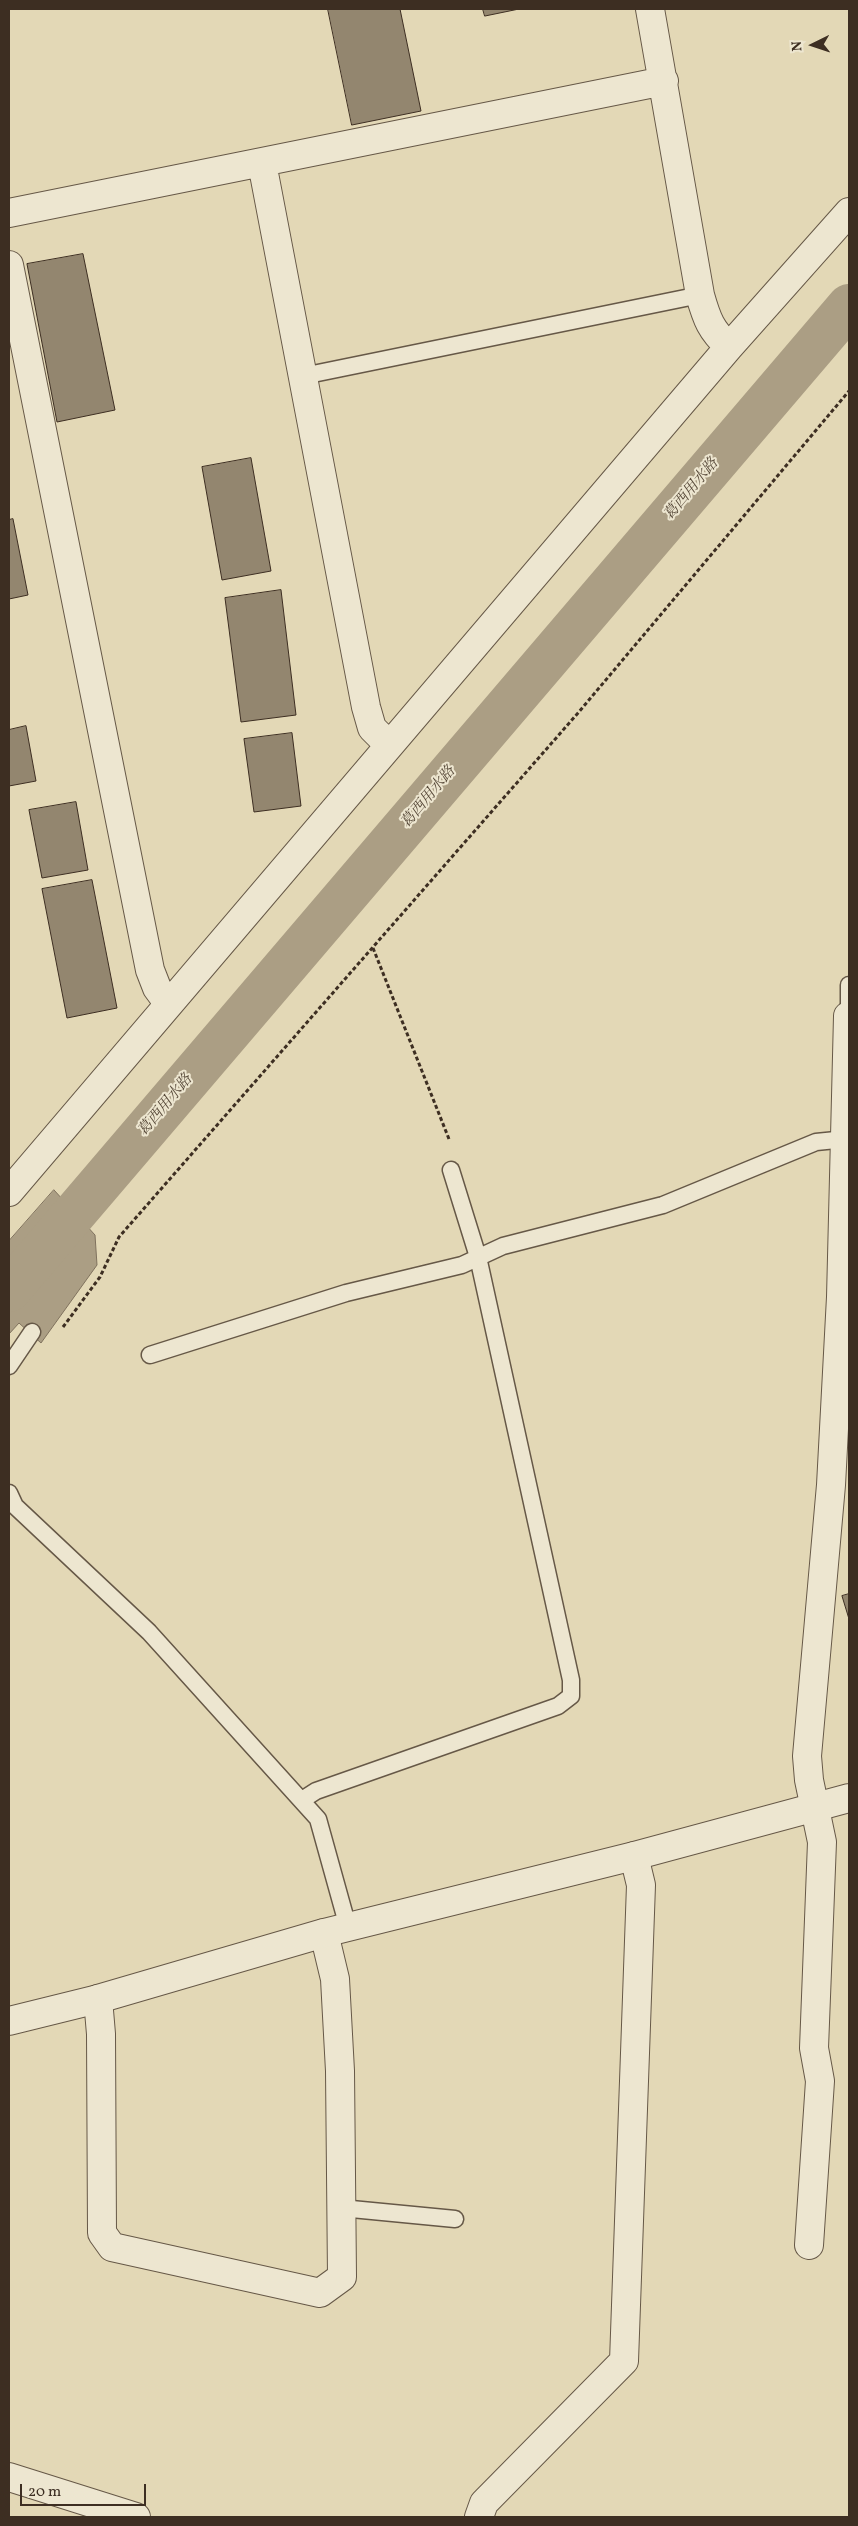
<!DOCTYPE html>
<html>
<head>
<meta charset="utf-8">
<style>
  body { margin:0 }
  #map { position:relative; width:858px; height:2526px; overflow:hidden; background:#e3d8b6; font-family:Vollkorn,serif }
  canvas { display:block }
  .frame { position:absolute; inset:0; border:10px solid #3d2e22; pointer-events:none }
  .north { position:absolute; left:788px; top:20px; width:50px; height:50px; -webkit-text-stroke:4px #ede6d0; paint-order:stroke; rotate:266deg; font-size:14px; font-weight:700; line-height:20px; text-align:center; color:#3d2e22 }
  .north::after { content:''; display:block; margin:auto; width:18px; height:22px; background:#3d2e22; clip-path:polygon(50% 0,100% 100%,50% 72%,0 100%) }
  .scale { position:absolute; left:20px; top:2484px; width:126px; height:22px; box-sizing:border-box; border:2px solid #3d2e22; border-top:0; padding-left:6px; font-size:15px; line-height:18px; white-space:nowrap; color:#3d2e22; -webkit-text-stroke:4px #ede6d0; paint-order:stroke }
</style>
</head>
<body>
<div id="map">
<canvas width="858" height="2526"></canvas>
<div class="frame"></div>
<div class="north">N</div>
<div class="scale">20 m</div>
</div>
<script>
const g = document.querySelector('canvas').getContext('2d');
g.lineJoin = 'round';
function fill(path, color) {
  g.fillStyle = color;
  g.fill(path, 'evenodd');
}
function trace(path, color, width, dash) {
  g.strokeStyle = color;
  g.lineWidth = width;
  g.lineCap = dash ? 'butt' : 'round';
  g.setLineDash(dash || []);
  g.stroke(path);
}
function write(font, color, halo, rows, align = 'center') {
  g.font = font + ' Vollkorn,"Noto Serif JP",serif';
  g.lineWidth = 4;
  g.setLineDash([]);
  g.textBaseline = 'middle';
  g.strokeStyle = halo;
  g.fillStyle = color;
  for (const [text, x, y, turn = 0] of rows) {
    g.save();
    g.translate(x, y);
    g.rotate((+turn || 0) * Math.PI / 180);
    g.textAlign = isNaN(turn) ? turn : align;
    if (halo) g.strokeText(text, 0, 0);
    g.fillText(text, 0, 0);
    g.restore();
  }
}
const water = new Path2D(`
  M54,1190L95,1235L97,1265L41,1343L19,1323L9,1334V1241Z`);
const canal = new Path2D(`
  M9,1290L849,306`);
const building = new Path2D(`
  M328,9H400L421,111L352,125Z
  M483,9H519L485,16Z
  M83,254L115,410L57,422L27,264Z
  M251,458L271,571L222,580L202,467Z
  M13,519L28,595L9,599V520Z
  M281,590L296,715L241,722L225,598Z
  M26,726L36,781L9,786V730Z
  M292,733L301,806L254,812L244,739Z
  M76,802L88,870L42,878L29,810Z
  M92,880L117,1008L67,1018L42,889Z
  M849,1594V1619L842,1596Z`);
const path = new Path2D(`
  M373,948L449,1139
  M63,1327L100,1277L119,1237L578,713L849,391`);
const service = new Path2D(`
  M303,376L700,295
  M849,985V1016
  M150,1355L346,1293L462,1265L503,1246L663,1205L816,1142L846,1139
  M9,1366L32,1332
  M9,1493L15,1506L149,1632L318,1819L348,1927
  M302,1800L316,1791L558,1706L571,1696V1680L478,1257L451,1170
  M341,2208L455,2219`);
const minor = new Path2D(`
  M650,9L700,295C707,320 711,330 729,347
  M262,163L366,707L372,728L389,745
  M9,213L664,81
  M9,265L150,970L157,988L168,1003
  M9,1192L729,347L849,212
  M98,1999L101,2034L102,2233L112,2247L320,2293L342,2277L340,2071L335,1979L324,1933
  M809,2245L820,2081L814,2048L822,1842L809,1780L807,1756L831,1485L841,1297L848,1016
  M9,2477L136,2517
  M479,2517L484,2503L624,2361L641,1885L634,1856`);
const tertiary = new Path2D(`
  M9,2021L98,1999L324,1933L634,1856L849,1798`);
const waterNames = [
  ["葛西用水路",692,490,-50],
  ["葛西用水路",429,798,-50],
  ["葛西用水路",166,1106,-50]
];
fill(water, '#ab9e84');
trace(water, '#7f715d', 1);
trace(canal, '#ab9e84', 44);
fill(building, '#93866f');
trace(building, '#3d2e22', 1);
trace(service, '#665847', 19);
trace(minor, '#665847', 30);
trace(tertiary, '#665847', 30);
trace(path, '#3d2e22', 3, [4, 2.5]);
trace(service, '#ede6d0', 16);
trace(minor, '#ede6d0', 28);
trace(tertiary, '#ede6d0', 28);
write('italic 15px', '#584a3a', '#ede6d0', waterNames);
</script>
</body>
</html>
